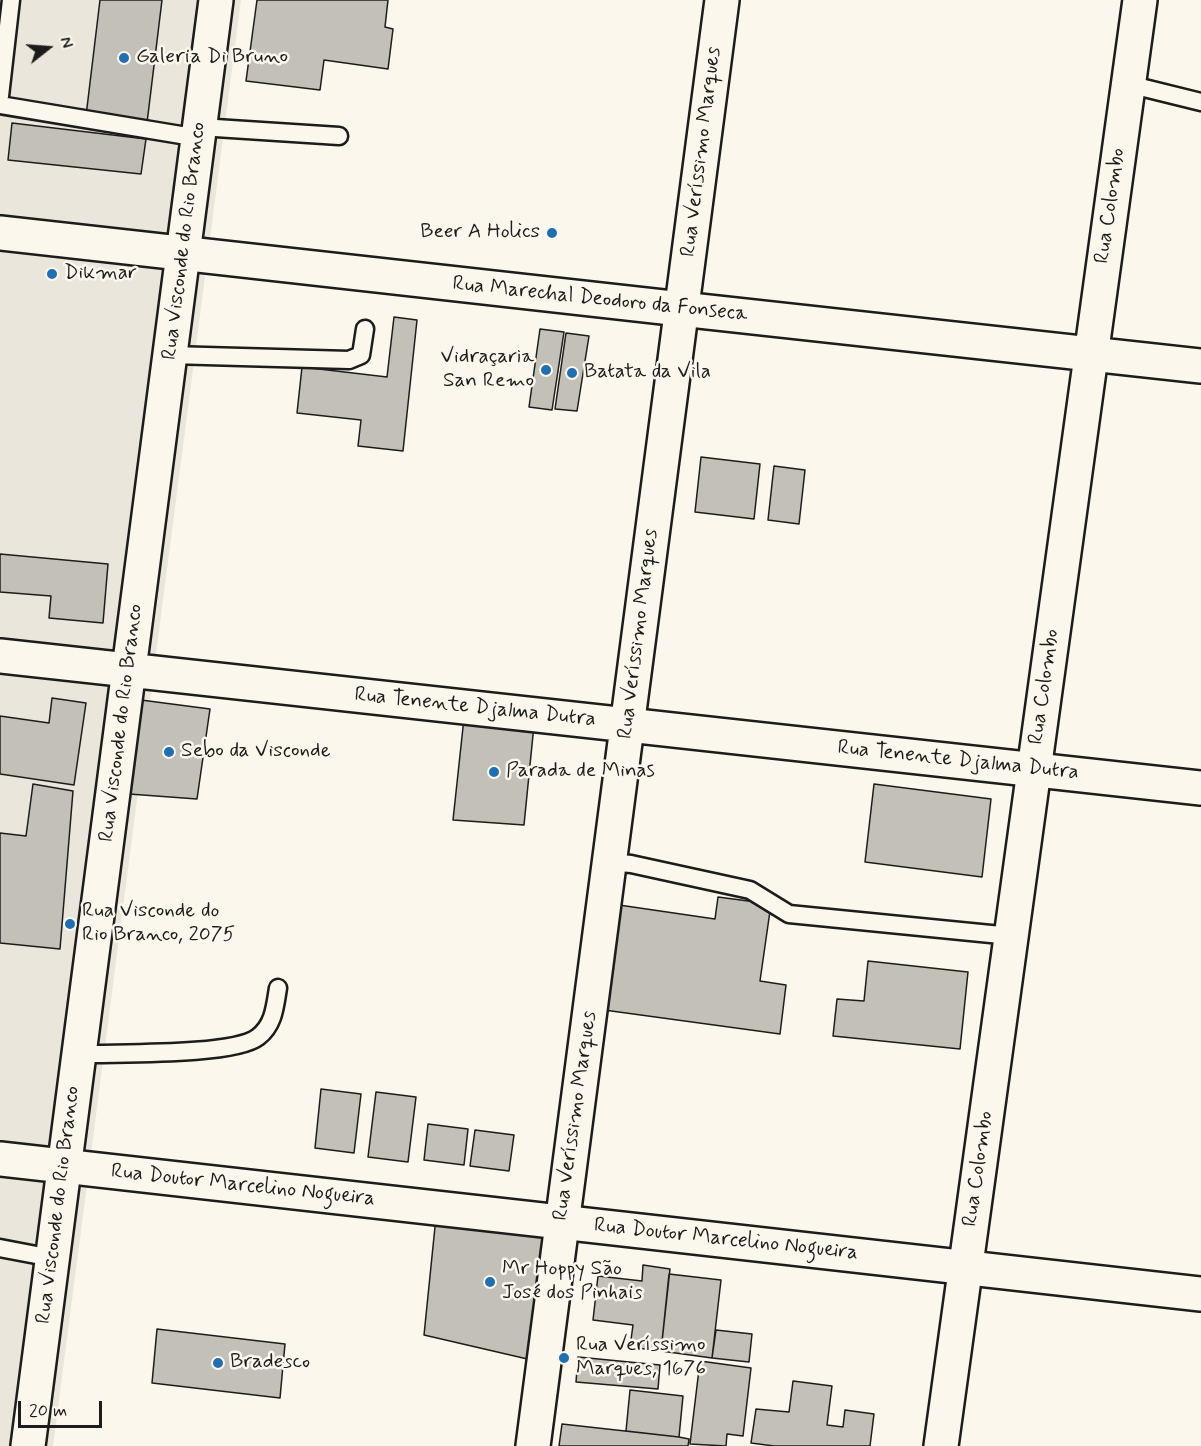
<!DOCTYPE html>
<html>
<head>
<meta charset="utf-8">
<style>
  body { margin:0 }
  #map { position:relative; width:1201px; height:1446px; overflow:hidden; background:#fbf7ec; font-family:Mynerve,sans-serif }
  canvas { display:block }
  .north { position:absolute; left:18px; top:18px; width:60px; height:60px; -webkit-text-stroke:4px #fbf7ec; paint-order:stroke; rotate:73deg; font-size:16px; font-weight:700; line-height:24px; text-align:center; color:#1c1c1c }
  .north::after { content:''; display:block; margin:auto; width:21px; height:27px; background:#1c1c1c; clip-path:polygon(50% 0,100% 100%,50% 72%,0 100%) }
  .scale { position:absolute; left:18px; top:1401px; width:84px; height:27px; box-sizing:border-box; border:3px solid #1c1c1c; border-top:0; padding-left:8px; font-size:18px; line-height:21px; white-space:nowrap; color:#1c1c1c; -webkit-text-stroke:4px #fbf7ec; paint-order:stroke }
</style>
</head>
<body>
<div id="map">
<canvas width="1201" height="1446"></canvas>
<div class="north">N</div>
<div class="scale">20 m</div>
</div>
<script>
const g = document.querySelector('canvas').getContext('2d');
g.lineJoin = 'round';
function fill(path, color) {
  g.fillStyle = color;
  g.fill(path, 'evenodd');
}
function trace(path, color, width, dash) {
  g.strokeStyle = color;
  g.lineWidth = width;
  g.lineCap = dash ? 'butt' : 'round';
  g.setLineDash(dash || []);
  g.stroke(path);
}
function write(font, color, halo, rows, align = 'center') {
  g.font = font + ' Mynerve,sans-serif';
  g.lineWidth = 5;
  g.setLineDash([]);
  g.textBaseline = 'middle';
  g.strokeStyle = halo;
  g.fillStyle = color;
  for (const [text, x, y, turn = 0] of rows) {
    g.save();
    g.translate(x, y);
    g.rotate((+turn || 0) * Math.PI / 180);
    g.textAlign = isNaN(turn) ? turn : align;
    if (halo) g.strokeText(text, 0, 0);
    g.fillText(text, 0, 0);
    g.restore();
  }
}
const built = new Path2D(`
  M0,0H241L53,1446H0Z`);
const building = new Path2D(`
  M100,0H162L147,123L86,116Z
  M257,0H388L385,27L393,29L388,69L324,60L320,90L246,81Z
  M12,123L146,139L141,174L8,160Z
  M394,317L417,320L403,451L358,446L361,420L297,413L302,367L387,377Z
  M540,329L564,332L552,410L529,407Z
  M566,333L589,336L577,411L555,409Z
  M701,457L760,464L754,519L695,512Z
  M774,466L805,470L799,524L768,520Z
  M0,554L108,564L103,623L49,618L51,596L0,592Z
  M52,698L86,703L74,785L0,774V716L49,723Z
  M141,700L210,709L197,799L129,794Z
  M464,718L534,725L524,825L453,820Z
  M33,784L73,791L60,949L0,943V833L26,836Z
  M874,784L991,799L982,877L865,862Z
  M718,897L771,904L760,981L786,985L780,1034L604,1010L619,905L715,919Z
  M868,961L968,972L960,1049L833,1036L837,999L864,1001Z
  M321,1089L361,1094L354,1153L315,1148Z
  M376,1092L416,1097L408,1162L368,1157Z
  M428,1124L468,1129L464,1165L424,1160Z
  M475,1130L514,1135L509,1171L470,1166Z
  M436,1217L559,1228L536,1361L424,1335Z
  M643,1265L670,1269L661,1351L630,1347L633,1325L593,1320L598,1276L642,1281Z
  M669,1274L721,1280L712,1358L661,1351Z
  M157,1329L285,1344L280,1398L152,1383Z
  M716,1330L752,1334L749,1362L712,1358Z
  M578,1357L660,1365L658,1389L576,1382Z
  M700,1361L751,1368L743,1436L727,1434L726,1446L690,1444Z
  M793,1381L832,1386L827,1425L843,1427L845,1410L874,1414L870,1446H774L751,1443L756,1409L789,1412Z
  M630,1390L683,1396L679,1437L626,1431Z
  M562,1424L679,1437L689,1439L688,1446H559Z`);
const service = new Path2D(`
  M1128,84L1201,102
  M0,96L11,0
  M0,105L199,138
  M200,127L339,136
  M170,355L349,360L361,355L365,329
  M609,862L631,864L750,890L789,914L1011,936
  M79,1053L95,1054C127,1053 235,1055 258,1037C274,1025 275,1006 278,988
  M0,1248L52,1258`);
const minor = new Path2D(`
  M681,309L1201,366
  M941,1446L1140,0`);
const tertiary = new Path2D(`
  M0,233L681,309
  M0,1159L1201,1294`);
const secondary = new Path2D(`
  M0,656L1201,788
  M28,1446L216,0
  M533,1446L722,0`);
const markers = [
  [124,58,6,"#1f6fb2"],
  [552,233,6,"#1f6fb2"],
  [52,274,6,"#1f6fb2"],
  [546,370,6,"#1f6fb2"],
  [572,373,6,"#1f6fb2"],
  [169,752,6,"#1f6fb2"],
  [494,772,6,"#1f6fb2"],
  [70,924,6,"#1f6fb2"],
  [490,1282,6,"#1f6fb2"],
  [564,1358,6,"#1f6fb2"],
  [218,1363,6,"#1f6fb2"]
];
const poiNames = [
  ["Galeria Di Bruno",136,58],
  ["Beer A Holics",540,233,"right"],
  ["Dikmar",64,274],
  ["Vidraçaria",534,358,"right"],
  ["San Remo",534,382,"right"],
  ["Batata da Vila",584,373],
  ["Sebo da Visconde",181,752],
  ["Parada de Minas",506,772],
  ["Rua Visconde do",82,912],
  ["Rio Branco, 2075",82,936],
  ["Mr Hoppy São",502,1270],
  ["José dos Pinhais",502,1294],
  ["Rua Veríssimo",576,1346],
  ["Marques, 1676",576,1370],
  ["Bradesco",230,1363]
];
const streetNames = [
  ["Rua Veríssimo Marques",702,152,-83],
  ["Rua Colombo",1111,206,-82],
  ["Rua Visconde do Rio Branco",185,241,-83],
  ["Rua Marechal Deodoro da Fonseca",600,300,6],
  ["Rua Veríssimo Marques",639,634,-83],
  ["Rua Colombo",1045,687,-82],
  ["Rua Tenente Djalma Dutra",475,708,6],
  ["Rua Visconde do Rio Branco",122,723,-83],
  ["Rua Tenente Djalma Dutra",958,761,6],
  ["Rua Veríssimo Marques",576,1116,-82],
  ["Rua Colombo",979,1169,-82],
  ["Rua Doutor Marcelino Nogueira",243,1186,6],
  ["Rua Visconde do Rio Branco",59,1205,-83],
  ["Rua Doutor Marcelino Nogueira",726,1240,6]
];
fill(built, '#eae6dc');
fill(building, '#c3c0b8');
trace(building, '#1c1c1c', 1.5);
trace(service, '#1c1c1c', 21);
trace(minor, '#1c1c1c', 38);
trace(tertiary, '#1c1c1c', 38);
trace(secondary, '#1c1c1c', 38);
trace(service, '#fbf7ec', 16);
trace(minor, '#fbf7ec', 33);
trace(tertiary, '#fbf7ec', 33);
trace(secondary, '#fbf7ec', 33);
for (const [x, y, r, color] of markers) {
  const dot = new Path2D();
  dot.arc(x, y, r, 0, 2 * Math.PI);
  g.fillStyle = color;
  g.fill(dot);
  trace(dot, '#fbf7ec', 2);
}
write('21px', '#1c1c1c', '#fbf7ec', poiNames, 'left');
write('21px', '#1c1c1c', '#fbf7ec', streetNames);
</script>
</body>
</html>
